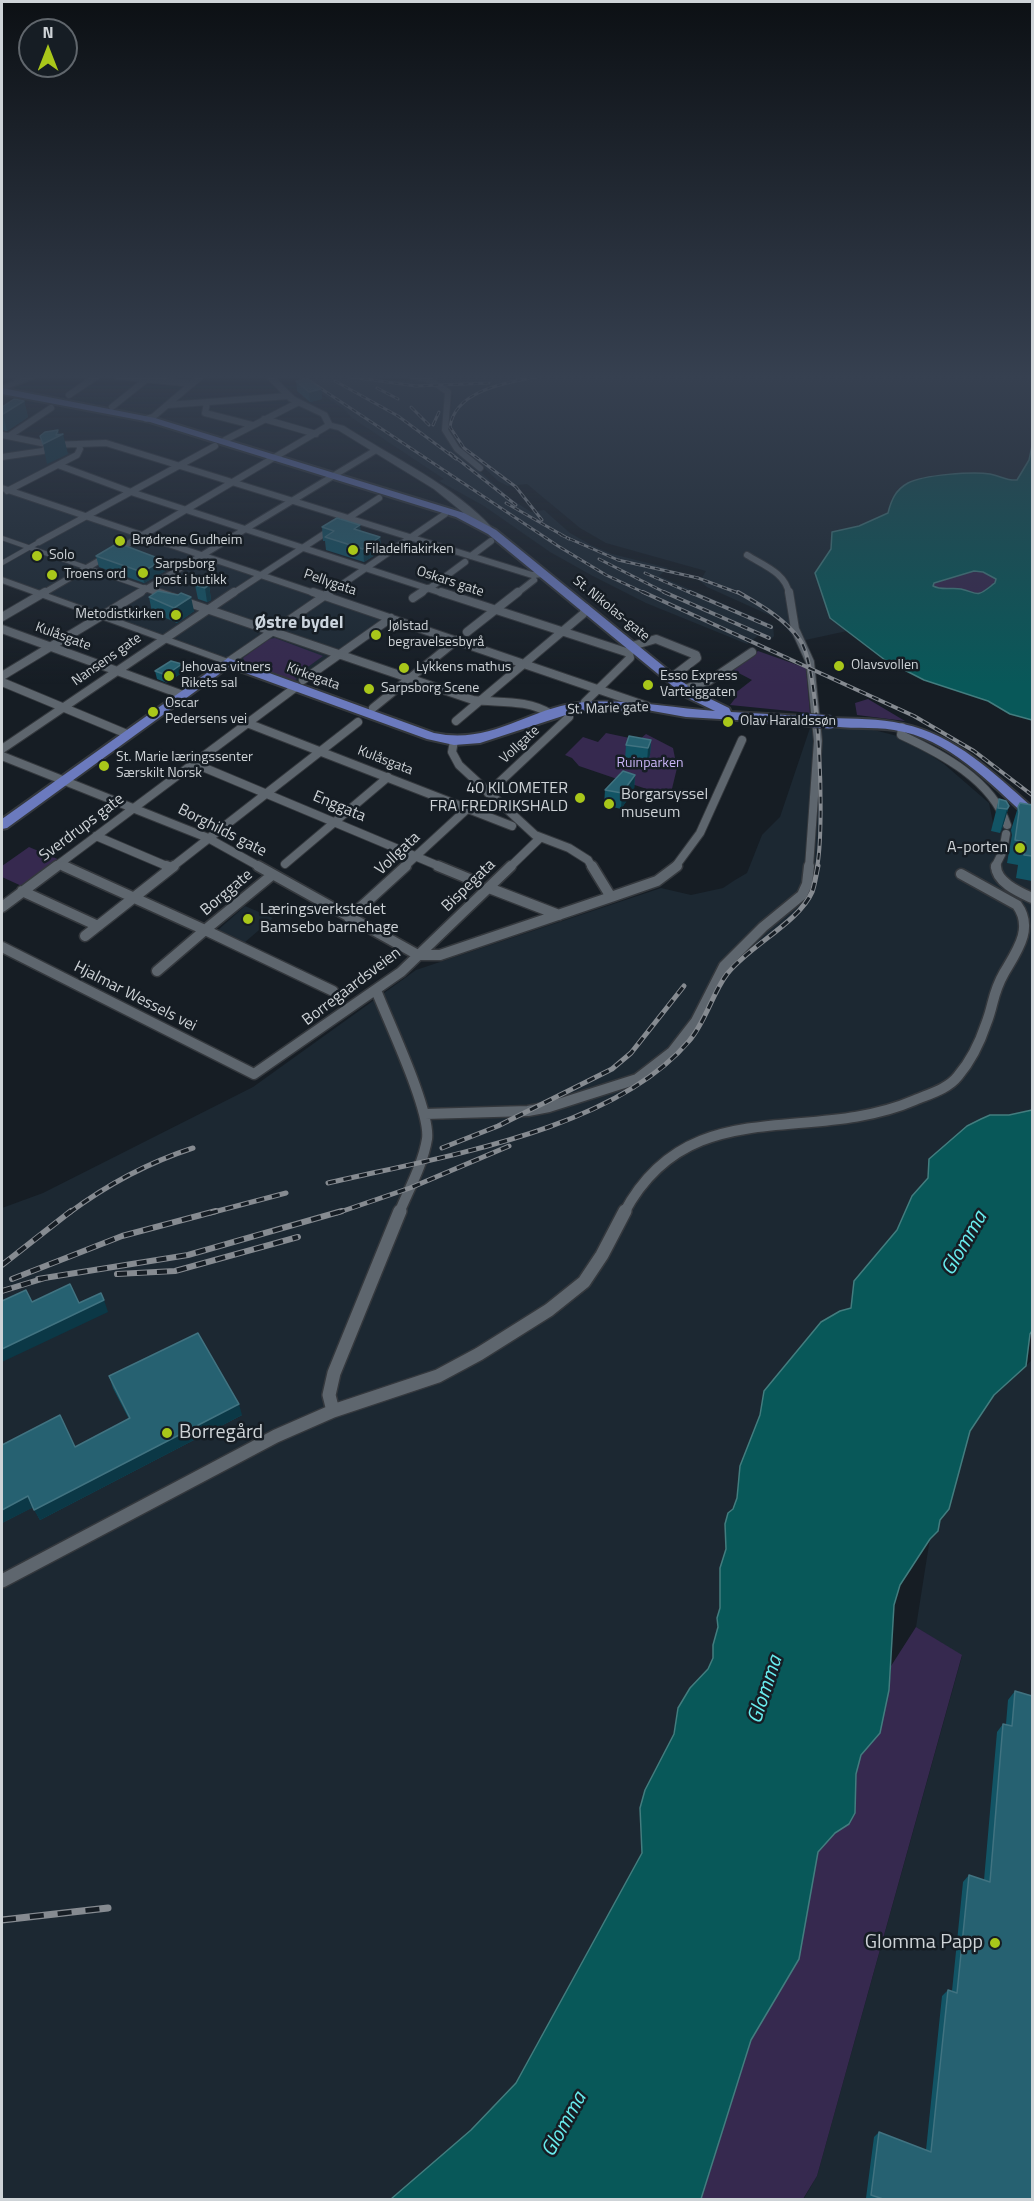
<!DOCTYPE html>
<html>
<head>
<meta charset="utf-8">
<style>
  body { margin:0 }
  #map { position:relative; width:1034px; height:2201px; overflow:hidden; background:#161d24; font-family:"Titillium Web",sans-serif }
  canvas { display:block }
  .frame { position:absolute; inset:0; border:3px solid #ced3d7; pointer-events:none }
  .north { position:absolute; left:18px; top:18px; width:60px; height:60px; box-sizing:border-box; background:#161d24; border:2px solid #60666c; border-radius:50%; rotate:0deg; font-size:16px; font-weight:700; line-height:24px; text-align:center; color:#ced3d7 }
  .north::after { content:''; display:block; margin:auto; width:21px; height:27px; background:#a9c71a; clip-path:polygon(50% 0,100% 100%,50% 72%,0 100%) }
</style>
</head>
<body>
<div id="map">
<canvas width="1034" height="2201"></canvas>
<div class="frame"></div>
<div class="north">N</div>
</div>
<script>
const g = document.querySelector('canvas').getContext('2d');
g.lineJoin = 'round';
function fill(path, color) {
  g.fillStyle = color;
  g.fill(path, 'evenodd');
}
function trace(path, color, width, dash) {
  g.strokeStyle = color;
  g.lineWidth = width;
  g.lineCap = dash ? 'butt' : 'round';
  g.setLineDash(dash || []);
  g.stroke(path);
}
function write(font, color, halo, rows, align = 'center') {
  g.font = font + ' "Titillium Web",sans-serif';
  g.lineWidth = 5;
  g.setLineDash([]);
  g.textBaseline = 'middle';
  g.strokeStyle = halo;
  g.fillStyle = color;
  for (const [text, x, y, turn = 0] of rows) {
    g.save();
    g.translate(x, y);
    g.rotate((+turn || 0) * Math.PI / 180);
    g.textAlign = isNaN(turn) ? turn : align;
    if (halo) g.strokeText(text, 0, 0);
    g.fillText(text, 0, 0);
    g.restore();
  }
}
const built = new Path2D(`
  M295,376H350L388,381H423L432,384L445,394L443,430L449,444L511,499L531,512L544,510L570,533L591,545L612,554L668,568L659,576L773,625L774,636L770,640L759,635L747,644L646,603L591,575L550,552L484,506L439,481L444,479L352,418L344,409Z
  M1032,376V413L1030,414L1032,415V446L1029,460L1017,480L1008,481L991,474L892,498L888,513L859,526L832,532L831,549L815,573L830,618L847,631L796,642L784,624L776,618L707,587L700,581L706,571L606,543L580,528L527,484L508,486L498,481L451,436L448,419L453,396L445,385L430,377Z
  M2,438L75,454L9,490L391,618L298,684L2,577Z
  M811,725L874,730L905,738L944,764L989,803L993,823L1032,830V1110L1009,1115H990L967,1126L928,1168V1178L912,1196L897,1230L854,1281L851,1308L840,1311L821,1322L764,1391L760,1415L738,1479L737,1498L725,1524L726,1549L720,1568V1608L717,1618L718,1627L713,1645V1658L708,1669L690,1688L678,1708L674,1734L645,1790L642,1853L516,2083L471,2130L391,2199H2V1208L43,1193L253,1087L416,970L661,888L691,895L723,888L735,880L747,873L762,835L780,817Z
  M245,906L273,918L244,943L218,930Z
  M1032,1360V2199L803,2200L817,2176L962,1656L916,1627L930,1538L938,1531L940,1520L949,1509L970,1431L994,1395Z`);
const green = new Path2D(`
  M974,571L983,572L996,579C994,586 996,581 991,586C976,598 978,594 961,589C951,587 943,591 933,586V583Z
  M275,638L323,656L294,677L297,679L294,681L245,662L243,658L269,639Z
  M758,651L806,668L810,713L730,705L737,696L734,694L752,680L731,669Z
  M868,699L905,721L857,715L855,703Z
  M606,733L639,740L646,734L673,748L677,768L670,797L579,766L572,758L565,755L583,737L598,742Z
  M29,847L60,860L26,888L2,877V866Z
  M916,1627L962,1655L817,2176L803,2199L701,2200L751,2040L799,1959L818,1852L835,1833L849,1824L855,1813L856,1774L861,1755L880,1733L889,1690L891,1666Z`);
const water = new Path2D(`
  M1032,446V720L1010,714L988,701L924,680L885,660L830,618L815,573L831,549L832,532L859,526L888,513C891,501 895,490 908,483C923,475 973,471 990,474C1001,476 1007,481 1017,480L1029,460ZM974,571L983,572L996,579C994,586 996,581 991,586C976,598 978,593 961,589C951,587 943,591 933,586L934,583Z
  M1032,1110V1331L1030,1334L1026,1366L994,1395L970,1431L949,1509L940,1520L938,1531L930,1539L900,1585L894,1605L889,1690L880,1733L861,1755L856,1774L855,1813L849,1824L835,1833L818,1852L799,1959L751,2040L701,2199H391L471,2130L516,2083L642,1853L640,1808L645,1790L674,1734L678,1708L690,1688L708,1669L713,1658V1645L718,1627L717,1618L720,1608V1568L726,1549L725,1524L728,1513L733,1509L737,1498L740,1466L760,1415L764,1391L821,1322L840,1311L851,1308L854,1281L897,1230L912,1196L928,1178L929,1159L967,1126L981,1119L990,1115H1009Z`);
const pedestrian = new Path2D(`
  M2,538L145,588
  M2,563L39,542`);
const minorFar3 = new Path2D(`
  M117,376L192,384
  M412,376L430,380L448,392L445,430L457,449L480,468
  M69,395L97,376
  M207,403L205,413L252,425
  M168,405L288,396
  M112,407L147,379
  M146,419L153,417L201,376
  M264,419L316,434
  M2,435L51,445L106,443L532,575L543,574
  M9,436L51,408
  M225,440L297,403
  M2,457L43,451L51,445
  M58,465L131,492L445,594
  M2,488L317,594
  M7,491L77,455L80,449L79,444
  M39,542L215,446
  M747,555C763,565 786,573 789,594
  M471,556L491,541
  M145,588L161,594
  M430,588L465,562
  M42,594L143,535
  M138,594L376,450
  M232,594L379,498
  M328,594L445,514
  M420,594L428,588
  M516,594L534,580`);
const minorFar2 = new Path2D(`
  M157,592L473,700C500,703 527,699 551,714
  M313,592L647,706
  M441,592L629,653L630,658L585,702
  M789,592L795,629L810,662L818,741L809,867
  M413,598L422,592
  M2,617L45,592
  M2,629L183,695
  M467,632L518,592
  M632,646L656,639L696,655L697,658L676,674L669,676
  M228,662L330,592
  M2,676L141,592
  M303,680L391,618
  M2,682L127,734
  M684,689L709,681L752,652
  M373,708L457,640
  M456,721L583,614L586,608
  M247,723L512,826
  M902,727L901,735C942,754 992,780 1007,825
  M454,741L452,752L459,765L535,835L569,848L588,860L592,867
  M2,749L234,592
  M2,756L208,838L260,867
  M193,763L441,867
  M488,793L569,717
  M96,836L169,867
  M60,864L67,867
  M285,864L388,777
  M55,867L296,687
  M172,867L358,722
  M404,867L466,810
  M510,867L540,838
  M675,867L700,833L742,740
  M995,867L1003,851L1006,834`);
const minorFar1 = new Path2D(`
  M64,866L205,930L272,875
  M166,866L171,868
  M258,866L418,955H440L611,897
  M438,866L472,880
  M592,866L611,897L657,881L677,866
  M996,866C996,882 1019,892 1032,898
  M489,888L559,915
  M22,891L98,926
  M2,907L57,866
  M349,918L406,866
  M85,936L174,866
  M2,947L254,1074L401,972L511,866
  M157,971L205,930L333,991
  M376,990C388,1021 431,1111 427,1139C423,1164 409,1189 399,1213
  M425,1114L528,1111L549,1107L637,1079L672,1052L696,1021L724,966L763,927L802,895L807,884L809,866
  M624,1213C689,1090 809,1146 915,1100C929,1094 948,1089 958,1076C970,1062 980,1042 986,1024C994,1004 992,994 1004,973C1017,951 1034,928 1017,905L961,874`);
const minor = new Path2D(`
  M333,1411L329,1395L334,1373L400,1211
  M2,1581L276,1436L333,1411L438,1376L479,1354L549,1310L584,1282L602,1255L625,1211`);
const tertiary = new Path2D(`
  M265,376H273L295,397L327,413L332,423L344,426C392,457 455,486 493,529L486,531L434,489L338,430L330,428L146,537H140V533L325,424L321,416L289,401Z
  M2,577L231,660L233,662L225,664L2,583Z`);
const secondary = new Path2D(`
  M26,376H38L2,391V386Z`);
const primary = new Path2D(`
  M2,388L155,418L464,513L496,530L694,691L729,708L731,712L804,716L810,720L804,724L686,717L647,710L578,711L480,743L454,745L427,739L229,667L7,828L2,829V819L228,658L434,733C491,745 525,710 577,703C624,698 669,708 715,711L686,697L488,534L456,517L150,422L2,394Z
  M830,718C854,719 879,718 903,724C955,735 994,773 1032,807V818L1027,817C989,782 948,738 894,730C872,726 847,730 826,725L824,722L826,719Z`);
const railFar4 = new Path2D(`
  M302,376L558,546L606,575L647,594
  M344,376L416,386L489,383
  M541,376C510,382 455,389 450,427L464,448L516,487L542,520
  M335,381L398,416L456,459
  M377,388L398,399
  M411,407L429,425
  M433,425L439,412
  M450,453L516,505
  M506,503L569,539
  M561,535L618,560L698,578L741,594
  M599,559L668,594
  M645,573L693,594`);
const railFar3 = new Path2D(`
  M643,592L914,716L974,751L1032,795
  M664,592L769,638
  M690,592L771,627
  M738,592C760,605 784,618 800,640C820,668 825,830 817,867`);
const railFar2 = new Path2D(`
  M442,1148L498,1126L612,1069L631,1053L684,986
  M328,1183C439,1157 613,1131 689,1041C706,1021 712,994 727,974C749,946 799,922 812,892C815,884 816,874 818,866
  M69,1213C108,1184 147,1163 193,1148
  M210,1213L286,1193
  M337,1213L410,1188L509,1146`);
const railFar1 = new Path2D(`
  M2,1265L71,1211
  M117,1274L175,1271L298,1237
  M12,1279L122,1236L216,1211
  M38,1279L188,1255L342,1211
  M2,1291L45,1278`);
const rail = new Path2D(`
  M2,1920L108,1908`);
const primaryBridge = new Path2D(`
  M804,720L830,722`);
const wall = new Path2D(`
  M296,381L321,389L322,399L310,402L297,391Z
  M24,401L28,417L7,431L2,430V407Z
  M322,527L361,531L380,537L381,551L364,562L326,550L325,541H323Z
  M96,556L163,560L165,571L144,583L99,567Z
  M195,585H209L211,600L207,602L198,599Z
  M178,595L194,611L177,623L152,612L149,597Z
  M182,664L183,672L167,683L157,679L155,671Z
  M651,740L650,755L647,763L625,760L626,745Z
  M635,775L634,790L621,809L604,805L605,790Z
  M999,799L1009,806L1002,829L1000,833L991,831Z
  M1032,805V881L1016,878L1018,865L1007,863L1012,835L1011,830L1018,807Z
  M109,1376L242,1415L40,1520L33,1507L2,1523L75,1447L129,1419L113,1388Z
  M1015,1691L1032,2199H868L866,2198L874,2137L879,2132L926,2150L942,1996L948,1990L952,1991L963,1882L969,1875L984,1880L997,1732L1003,1724H1006L1008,1700Z`);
const shadedWall = new Path2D(`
  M321,389L322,399L310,402L309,392Z
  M24,401L28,417L7,431L3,414Z
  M58,430L60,436L63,434L68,454L47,464L43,444L56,435Z
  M360,525L362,539L354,529Z
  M380,537L381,551L364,562L363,549Z
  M163,560L165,571L144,583L142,572Z
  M209,585L211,600L207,602L205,588Z
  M191,597L194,611L177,623L174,608Z
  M182,664L183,672L167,683L166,675Z
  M651,740L650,755L647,763L648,748Z
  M635,775L634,790L621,809L622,793Z
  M1009,806L1002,829L1000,833L1007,809Z
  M104,1300L108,1312L2,1362V1349Z
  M239,1404L242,1415L40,1520L34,1510Z
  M28,1496L34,1507L2,1523V1510Z`);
const building = new Path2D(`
  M307,379L321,389L309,392L296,381Z
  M14,399L24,401L3,414H2V407Z
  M58,430L56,435L63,434L43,444L40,436L45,432Z
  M337,518L360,525L354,529L380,537L363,549L325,537L334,531L322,527Z
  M118,543L163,560L142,572L96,556Z
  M201,583L209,585L205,588L195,585Z
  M158,591L178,595L181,593L191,597L174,608L149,597Z
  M171,661L182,664L166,675L155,671Z
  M629,736L651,740L648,748L626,745Z
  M623,771L635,775L622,793L605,790Z
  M999,799L1006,801L1009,806L1007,809L998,808Z
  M1020,803L1032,805V856L1024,855L1025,842L1015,840L1019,812L1018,807Z
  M70,1284L79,1303L101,1293L104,1300L2,1349V1301L26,1290L32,1302Z
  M198,1333L239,1404L34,1510L28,1496L2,1510V1445L60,1415L75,1447L130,1418L109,1376Z
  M1015,1691L1032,1696V2199H883L871,2195L879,2132L931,2152L948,1990L957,1993L969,1875L990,1882L1003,1724L1012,1726Z`);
const markers = [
  [120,541,6,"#a9c71a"],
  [353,550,6,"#a9c71a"],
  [37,556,6,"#a9c71a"],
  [143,573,6,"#a9c71a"],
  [52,575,6,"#a9c71a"],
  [176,615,6,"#a9c71a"],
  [376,635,6,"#a9c71a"],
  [839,666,6,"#a9c71a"],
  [404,668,6,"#a9c71a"],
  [169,676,6,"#a9c71a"],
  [648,685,6,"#a9c71a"],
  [369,689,6,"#a9c71a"],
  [153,712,6,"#a9c71a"],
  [728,722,6,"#a9c71a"],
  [104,766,6,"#a9c71a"],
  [580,798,6,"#a9c71a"],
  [609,804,6,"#a9c71a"],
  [1020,848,6,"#a9c71a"],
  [248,919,6,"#a9c71a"],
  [167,1433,6,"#a9c71a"],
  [995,1943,6,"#a9c71a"]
];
const farPoinames = [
  ["Brødrene Gudheim",132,541],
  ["Filadelfiakirken",365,550],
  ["Solo",49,556],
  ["Sarpsborg",155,565],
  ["post i butikk",155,581],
  ["Troens ord",64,575],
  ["Metodistkirken",164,615,"right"],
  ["Jølstad",388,627],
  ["begravelsesbyrå",388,643],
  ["Olavsvollen",851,666],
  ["Jehovas vitners",181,668],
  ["Rikets sal",181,684],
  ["Lykkens mathus",416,668],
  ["Esso Express",660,677],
  ["Varteiggaten",660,693],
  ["Sarpsborg Scene",381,689],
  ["Oscar",165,704],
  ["Pedersens vei",165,720],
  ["Olav Haraldssøn",740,722],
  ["St. Marie læringssenter",116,758],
  ["Særskilt Norsk",116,774]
];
const farStreetnames = [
  ["Oskars gate",450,582,18],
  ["Pellygata",330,583,19],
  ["St. Nikolas-gate",611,609,39],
  ["Kulåsgate",63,637,20],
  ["Nansens gate",107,660,-35],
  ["Kirkegata",313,677,20],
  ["St. Marie gate",608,709,-2],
  ["Vollgate",520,745,-43],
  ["Kulåsgata",385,761,21]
];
const farParknames = [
  ["Ruinparken",650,764]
];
const poiNames = [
  ["40 KILOMETER",568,789],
  ["FRA FREDRIKSHALD",568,807],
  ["Borgarsyssel",621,795,"left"],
  ["museum",621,813,"left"],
  ["A-porten",1008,848],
  ["Læringsverkstedet",260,910,"left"],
  ["Bamsebo barnehage",260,928,"left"]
];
const streetNames = [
  ["Enggata",339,807,23],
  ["Sverdrups gate",82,828,-37],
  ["Borghilds gate",222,831,27],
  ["Vollgata",398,854,-43],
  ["Bispegata",469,886,-44],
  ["Borggate",227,893,-40],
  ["Borregaardsveien",352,987,-37],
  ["Hjalmar Wessels vei",135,997,27]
];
const farDistrictnames = [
  ["Østre bydel",299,624]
];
const nearPoinames = [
  ["Borregård",179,1433],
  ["Glomma Papp",983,1943,"right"]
];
const nearWaternames = [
  ["Glomma",965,1244,-60],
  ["Glomma",766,1690,-72],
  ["Glomma",565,2125,-61]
];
fill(built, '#1c2832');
fill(green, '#36294f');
fill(water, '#085859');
trace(water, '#437d7f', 1.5);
trace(pedestrian, '#34383d', 6);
trace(minorFar3, '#34383d', 8);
trace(minorFar2, '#34383d', 10);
trace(minorFar1, '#34383d', 13);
trace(minor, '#34383d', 16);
trace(tertiary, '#34383d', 2);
trace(secondary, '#34383d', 3);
trace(primary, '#34383d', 4);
trace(pedestrian, '#5e666e', 4.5);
trace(minorFar3, '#5e666e', 6);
trace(minorFar2, '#5e666e', 8);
trace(minorFar1, '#5e666e', 10);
trace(minor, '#5e666e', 13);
fill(tertiary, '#5e666e');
fill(secondary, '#5e666e');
fill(primary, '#6b7abe');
trace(railFar4, '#868b91', 3);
trace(railFar3, '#868b91', 4);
trace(railFar2, '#868b91', 5);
trace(railFar1, '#868b91', 6);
trace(rail, '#868b91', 7);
trace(railFar4, '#161d24', 1.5, [5]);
trace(railFar3, '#161d24', 2, [7]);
trace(railFar2, '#161d24', 3, [8]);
trace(railFar1, '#161d24', 4, [10]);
trace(rail, '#161d24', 4.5, [14]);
trace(primaryBridge, '#34383d', 15, []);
trace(primaryBridge, '#6b7abe', 13);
fill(wall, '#125465');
fill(shadedWall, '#0b3846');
fill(building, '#266171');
trace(building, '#417381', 1.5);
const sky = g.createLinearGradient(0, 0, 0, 685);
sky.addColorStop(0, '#0c1014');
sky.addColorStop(0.55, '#364050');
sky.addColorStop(1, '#36405000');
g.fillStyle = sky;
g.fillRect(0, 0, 1034, 685);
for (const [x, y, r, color] of markers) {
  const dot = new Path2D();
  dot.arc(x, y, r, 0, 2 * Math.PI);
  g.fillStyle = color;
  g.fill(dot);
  trace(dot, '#161d24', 2);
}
write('14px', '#ced3d7', '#161d24', farPoinames, 'left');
write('14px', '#ced3d7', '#161d24', farStreetnames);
write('14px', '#c8b4f5', '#161d24', farParknames);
write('16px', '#ced3d7', '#161d24', poiNames, 'right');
write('16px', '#ced3d7', '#161d24', streetNames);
write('bold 18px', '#ccd5de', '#161d24', farDistrictnames);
write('20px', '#ced3d7', '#161d24', nearPoinames, 'left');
write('italic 21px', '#69edef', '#161d24', nearWaternames);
</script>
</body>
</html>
